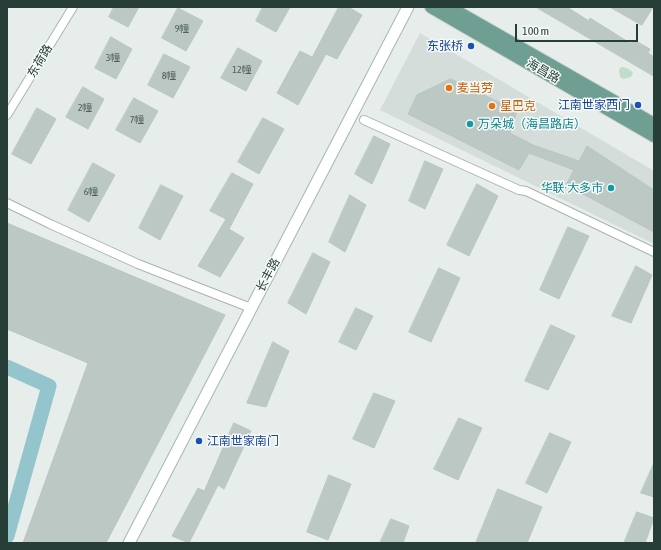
<!DOCTYPE html>
<html>
<head>
<meta charset="utf-8">
<style>
  body { margin:0 }
  #map { position:relative; width:661px; height:550px; overflow:hidden; background:#e6edea; font-family:"Asap Condensed",sans-serif }
  canvas { display:block }
  .frame { position:absolute; inset:0; border:8px solid #263e37; pointer-events:none }
  .scale { position:absolute; left:515px; top:24px; width:123px; height:18px; box-sizing:border-box; border:2px solid #263e37; border-top:0; padding-left:5px; font-size:12px; line-height:14px; white-space:nowrap; color:#263e37; -webkit-text-stroke:3px #f6faf8; paint-order:stroke }
</style>
</head>
<body>
<div id="map">
<canvas width="661" height="550"></canvas>
<div class="frame"></div>
<div class="scale">100 m</div>
</div>
<script>
const g = document.querySelector('canvas').getContext('2d');
g.lineJoin = 'round';
function fill(path, color) {
  g.fillStyle = color;
  g.fill(path, 'evenodd');
}
function trace(path, color, width, dash) {
  g.strokeStyle = color;
  g.lineWidth = width;
  g.lineCap = dash ? 'butt' : 'round';
  g.setLineDash(dash || []);
  g.stroke(path);
}
function write(font, color, halo, rows, align = 'center') {
  g.font = font + ' "Asap Condensed","Noto Sans SC",sans-serif';
  g.lineWidth = 3;
  g.setLineDash([]);
  g.textBaseline = 'middle';
  g.strokeStyle = halo;
  g.fillStyle = color;
  for (const [text, x, y, turn = 0] of rows) {
    g.save();
    g.translate(x, y);
    g.rotate((+turn || 0) * Math.PI / 180);
    g.textAlign = isNaN(turn) ? turn : align;
    if (halo) g.strokeText(text, 0, 0);
    g.fillText(text, 0, 0);
    g.restore();
  }
}
const built = new Path2D(`
  M420,33L654,171V244L380,110Z`);
const green = new Path2D(`
  M621,67C629,68 628,68 633,73L631,77L623,79L620,77L619,70Z`);
const river = new Path2D(`
  M7,367L49,386L7,536`);
const building = new Path2D(`
  M114,7H139L128,27L109,17Z
  M263,7H290L276,32L256,21Z
  M339,7H348L362,15L337,59L326,54L298,105L277,93L300,51L312,57Z
  M536,7H567L589,21L590,18L630,43H632L634,40L650,49L648,53L654,57V76Z
  M610,7H653L642,25Z
  M178,8L203,21L186,51L162,38Z
  M111,37L132,49L116,79L95,68Z
  M238,48L262,61L246,91L221,78Z
  M164,54L190,67L173,98L148,85Z
  M451,79L517,111L510,133L533,145L579,161L587,146L654,190V232L566,185L574,170L529,153L519,170L408,114L417,95Z
  M83,87L104,99L88,129L66,117Z
  M134,98L158,111L140,143L116,130Z
  M37,108L56,119L31,164L12,154Z
  M263,118L284,129L259,174L238,162Z
  M374,136L390,144L372,184L355,174Z
  M425,161L443,169L425,209L409,201Z
  M93,163L115,175L89,222L68,210Z
  M232,173L253,184L229,229L244,238L220,277L198,266L226,219L210,211Z
  M477,184L498,196L469,256L447,245Z
  M161,185L183,196L160,240L139,228Z
  M350,195L366,205L345,252L329,242Z
  M7,223L225,315L106,543H23L88,363L7,329Z
  M568,227L589,236L559,299L540,290Z
  M313,253L330,262L306,314L288,303Z
  M636,266L652,275L631,323L612,316Z
  M439,268L460,278L431,342L409,332Z
  M356,308L373,316L356,350L339,342Z
  M551,325L575,336L548,390L525,381Z
  M273,342L289,351L266,407L247,403Z
  M374,393L395,401L374,448L353,439Z
  M459,418L482,428L458,480L434,469Z
  M234,423L251,431L224,489L218,485L189,543L172,536L198,488L204,491Z
  M550,433L571,442L547,493L526,483Z
  M654,463V497L641,493Z
  M329,475L351,484L328,540L307,532Z
  M498,489L542,507L527,543H476Z
  M637,512L654,518L645,543H624Z
  M391,519L409,526L403,543H380Z`);
const street = new Path2D(`
  M7,115L73,7
  M364,120L519,190L526,191L654,252
  M7,203L50,224L138,264L251,308`);
const secondary = new Path2D(`
  M129,543L408,7`);
const primary = new Path2D(`
  M431,7L654,136
  M449,7L654,124`);
const markers = [
  [471,46,4,"#1a4fb4"],
  [449,88,4,"#e8710a"],
  [638,105,4,"#1a4fb4"],
  [492,106,4,"#e8710a"],
  [470,124,4,"#0f9aa8"],
  [611,188,4,"#0f9aa8"],
  [199,441,4,"#1a4fb4"]
];
const numberNames = [
  ["9幢",182,29],
  ["3幢",113,58],
  ["12幢",242,70],
  ["8幢",169,76],
  ["2幢",85,108],
  ["7幢",137,120],
  ["6幢",91,192]
];
const transitNames = [
  ["东张桥",463,46],
  ["江南世家西门",630,105],
  ["江南世家南门",207,441,"left"]
];
const streetNames = [
  ["东荷路",40,61,-59],
  ["海昌路",543,71,30],
  ["长丰路",268,275,-62]
];
const foodNames = [
  ["麦当劳",457,88],
  ["星巴克",500,106]
];
const cultureNames = [
  ["万朵城（海昌路店）",478,124],
  ["华联·大多市",603,188,"right"]
];
fill(built, '#d4ddd9');
fill(green, '#c1dcc8');
trace(river, '#94c4cc', 15);
fill(building, '#bbc8c3');
trace(building, '#b9c6c1', 1);
trace(street, '#a9b5b1', 10);
trace(secondary, '#a5b8b1', 13);
trace(primary, '#c2c9c7', 14);
trace(street, '#fff', 8);
trace(secondary, '#fff', 11);
trace(primary, '#6f9e92', 12);
for (const [x, y, r, color] of markers) {
  const dot = new Path2D();
  dot.arc(x, y, r, 0, 2 * Math.PI);
  g.fillStyle = color;
  g.fill(dot);
  trace(dot, '#f6faf8', 1.5);
}
write('10px', '#4b605a', null, numberNames);
write('12px', '#164399', '#f6faf8', transitNames, 'right');
write('12px', '#263e37', '#f6faf8', streetNames);
write('12px', '#c56008', '#f6faf8', foodNames, 'left');
write('12px', '#0d838f', '#f6faf8', cultureNames, 'left');
</script>
</body>
</html>
